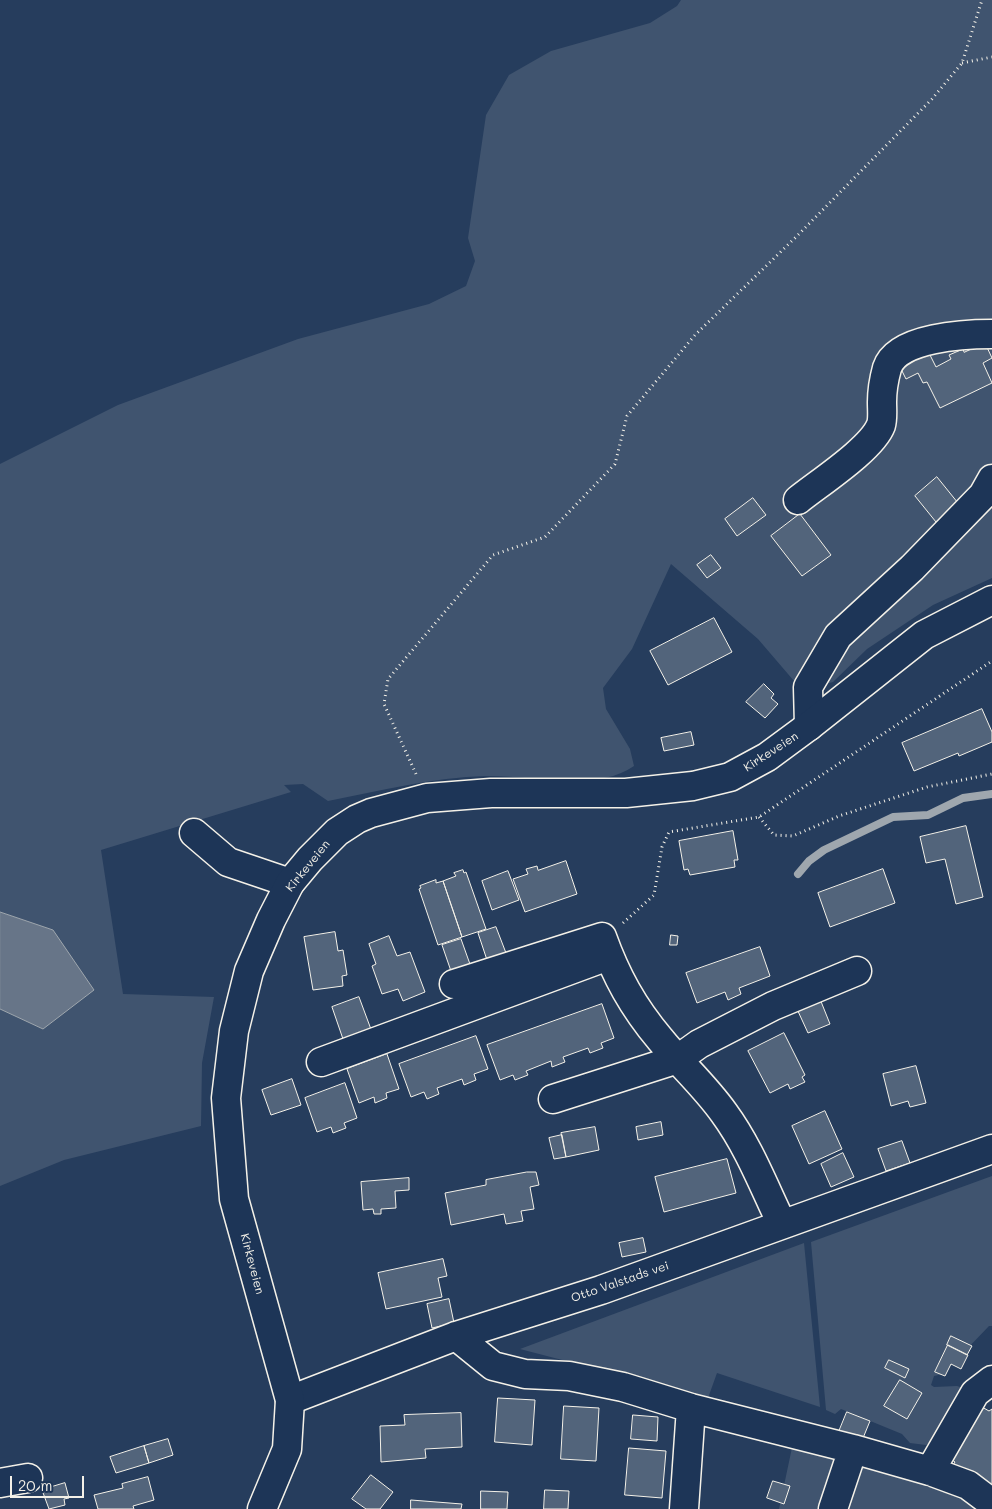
<!DOCTYPE html>
<html>
<head>
<meta charset="utf-8">
<style>
  body { margin:0 }
  #map { position:relative; width:992px; height:1509px; overflow:hidden; background:#263d5d; font-family:Mali,sans-serif }
  canvas { display:block }
  .scale { position:absolute; left:10px; top:1476px; width:74px; height:22px; box-sizing:border-box; border:2px solid #f4f1e8; border-top:0; padding-left:6px; font-size:15px; line-height:18px; white-space:nowrap; color:#f4f1e8; -webkit-text-stroke:4px #1d3557; paint-order:stroke }
</style>
</head>
<body>
<div id="map">
<canvas width="992" height="1509"></canvas>
<div class="scale">20 m</div>
</div>
<script>
const g = document.querySelector('canvas').getContext('2d');
g.lineJoin = 'round';
function fill(path, color) {
  g.fillStyle = color;
  g.fill(path, 'evenodd');
}
function trace(path, color, width, dash) {
  g.strokeStyle = color;
  g.lineWidth = width;
  g.lineCap = dash ? 'butt' : 'round';
  g.setLineDash(dash || []);
  g.stroke(path);
}
function write(font, color, halo, rows, align = 'center') {
  g.font = font + ' Mali,sans-serif';
  g.lineWidth = 4;
  g.setLineDash([]);
  g.textBaseline = 'middle';
  g.strokeStyle = halo;
  g.fillStyle = color;
  for (const [text, x, y, turn = 0] of rows) {
    g.save();
    g.translate(x, y);
    g.rotate((+turn || 0) * Math.PI / 180);
    g.textAlign = isNaN(turn) ? turn : align;
    if (halo) g.strokeText(text, 0, 0);
    g.fillText(text, 0, 0);
    g.restore();
  }
}
const green = new Path2D(`
  M681,0H992V578L933,605L867,649L833,682L810,688L794,681L758,639L671,564L632,649L603,688L606,709L630,749L634,766C595,793 531,775 486,776C433,777 380,791 328,801L303,784L284,785L291,792L101,850L123,994L214,997L202,1063L201,1126L64,1160L0,1186V1009L43,1029L53,930L0,912V464L118,405L298,339L429,304L466,286L475,261L468,238L486,115L509,75L551,51L650,23L677,6Z
  M992,1176V1326H989L943,1374L934,1376L931,1385L934,1387L957,1386L963,1388L934,1441L926,1445L910,1443L902,1434L841,1409L835,1414L826,1410L811,1242Z
  M804,1243L820,1407L717,1373L708,1398L520,1349Z
  M793,1443L858,1466H872L961,1492L990,1509H779Z`);
const water = new Path2D(`
  M0,912L53,930L94,990L43,1029L0,1009Z`);
const stream = new Path2D(`
  M798,874L809,861L824,850L893,817L928,815L963,798L992,794`);
const building = new Path2D(`
  M985,343L992,358L983,363L992,383L940,408L927,382L923,383L918,373L906,379L898,363L927,349L936,367L951,359L949,355L963,349L964,352Z
  M937,477L958,503L936,522L915,496Z
  M753,498L766,515L737,536L725,519Z
  M800,514L831,555L802,576L771,536Z
  M711,555L721,568L707,578L697,565Z
  M714,618L732,652L668,685L650,651Z
  M764,684L774,694L771,698L778,704L765,718L746,702Z
  M982,709L992,732V742L959,756L958,753L914,771L902,743Z
  M691,732L694,745L664,751L661,738Z
  M966,826L983,897L956,904L945,859L926,863L920,837Z
  M733,831L738,860H734L735,867L690,875L688,869L684,870L679,841Z
  M566,861L577,894L525,912L513,879L528,874L526,869L537,866L538,870Z
  M883,869L895,903L830,927L818,893Z
  M463,870L464,873L466,872L486,929L462,937L443,881L456,876L454,873Z
  M508,871L519,900L492,910L482,881Z
  M436,880V883L443,881L462,937L438,945L419,889L421,888L420,886Z
  M496,927L506,953L487,960L478,933Z
  M335,932L338,951L343,950L347,975L342,976L343,986L313,990L304,937Z
  M671,935L678,936L677,945H670Z
  M389,936L397,956L410,952L425,992L403,1001L398,989L382,994L372,966L376,964L369,944Z
  M461,939L471,967L452,974L442,945Z
  M760,947L770,976L739,988L741,994L728,1000L725,992L697,1003L686,973Z
  M359,997L372,1032L344,1042L332,1007Z
  M820,999L830,1024L808,1033L797,1009Z
  M602,1004L614,1038L601,1043L603,1048L590,1053L588,1048L563,1057L565,1062L552,1067L551,1061L526,1071L528,1075L515,1080L513,1075L500,1080L487,1045Z
  M784,1033L805,1075L802,1077L805,1082L790,1089L788,1084L770,1093L748,1051Z
  M476,1036L488,1069L474,1074L476,1080L464,1085L462,1079L437,1088L439,1094L427,1099L424,1092L411,1097L399,1064Z
  M387,1054L399,1089L386,1093L387,1098L375,1103L374,1097L359,1103L347,1069Z
  M916,1066L926,1103L910,1107L908,1101L891,1106L883,1074Z
  M292,1079L301,1105L271,1115L262,1090Z
  M345,1083L357,1118L344,1123L346,1128L333,1133L331,1127L317,1132L305,1098Z
  M825,1111L842,1149L809,1164L792,1126Z
  M661,1122L663,1135L638,1140L636,1127Z
  M595,1127L599,1150L566,1157L561,1133Z
  M562,1135L566,1157L554,1159L549,1138Z
  M902,1141L910,1163L886,1171L878,1149Z
  M843,1153L854,1177L831,1187L821,1164Z
  M727,1159L736,1193L664,1212L655,1177Z
  M527,1172H536L539,1185L530,1187L534,1209L521,1211L523,1221L506,1224L504,1214L451,1225L445,1193L486,1185V1180Z
  M409,1178V1190L395,1191L396,1208L381,1209V1214H374L373,1209L363,1210L361,1182Z
  M643,1238L646,1252L622,1257L619,1243Z
  M443,1259L447,1276L438,1278L442,1297L386,1309L378,1273Z
  M449,1299L454,1323L432,1328L427,1304Z
  M951,1336L972,1346L967,1355L947,1345Z
  M948,1345L968,1355L961,1369L951,1364L945,1376L935,1372Z
  M889,1360L909,1369L905,1378L885,1368Z
  M900,1380L922,1393L907,1419L884,1406Z
  M498,1398L535,1400L532,1445L495,1442Z
  M564,1406L599,1408L596,1461L561,1459Z
  M982,1407L989,1411L992,1409V1487L990,1489L953,1465L955,1462L948,1457Z
  M847,1412L870,1421L861,1443L838,1434Z
  M461,1413L462,1447L425,1449L426,1458L381,1462L380,1426L405,1425L404,1415Z
  M633,1415L658,1417L657,1441L631,1439Z
  M168,1439L173,1455L149,1463L144,1446Z
  M144,1446L149,1463L116,1473L110,1457Z
  M629,1448L666,1451L662,1498L625,1495Z
  M371,1475L393,1492L380,1509H366L352,1499Z
  M148,1477L154,1500L133,1506L134,1509H98L94,1495L123,1488L122,1484Z
  M773,1481L790,1486L784,1504L767,1498Z
  M65,1483L69,1498L64,1499L65,1505L49,1509L42,1490Z
  M545,1490L569,1491L568,1509H544Z
  M481,1491L508,1492L507,1509H481Z
  M411,1500L462,1504L461,1509H411Z`);
const path = new Path2D(`
  M962,63L992,57
  M416,774L384,704L388,679L493,555L545,537L615,464L627,416L695,335L797,236L932,99L962,63L982,0
  M759,817L774,835L793,836L839,816L927,787L992,774
  M623,923L654,895L662,847L669,832L759,817L992,661`);
const minor = new Path2D(`
  M798,500C819,483 872,449 881,425C883,419 882,409 882,402C882,391 884,379 887,368C897,337 966,334 992,334
  M809,726L808,687L838,636L912,568L983,495L992,479
  M194,833L228,862L290,883
  M454,984L602,937C616,976 633,1007 660,1039C680,1064 705,1086 724,1113C749,1147 764,1187 782,1224
  M321,1062L608,956
  M553,1099L678,1059L699,1044L773,1006L857,971
  M456,1336L493,1366L525,1374L569,1376L623,1387L691,1408L853,1449L930,1471L968,1485L992,1503
  M290,1400L456,1336L601,1290L992,1149
  M930,1471L975,1393L992,1380
  M0,1483L28,1478
  M684,1509L691,1408
  M833,1509L853,1449`);
const major = new Path2D(`
  M262,1509L287,1449L290,1400L234,1199L226,1098L234,1031L249,971L271,920L290,883L310,859L337,832L357,819L371,813L427,798L491,793H626L693,786L730,777L767,757L809,726L924,635L992,600`);
const streetNames = [
  ["Kirkeveien",771,752,-33],
  ["Kirkeveien",308,866,-51],
  ["Kirkeveien",252,1264,75],
  ["Otto Valstads vei",620,1282,-19]
];
fill(green, '#40546f');
fill(water, '#677588');
trace(water, '#9fa7ae', 1);
trace(stream, '#9fa7ae', 8);
fill(building, '#52647b');
trace(building, '#f4f1e8', 1);
trace(minor, '#f4f1e8', 31);
trace(major, '#f4f1e8', 31);
trace(path, '#f4f1e8', 3, [1, 4]);
trace(minor, '#1d3557', 28);
trace(major, '#1d3557', 28);
write('12px', '#f4f1e8', '#1d3557', streetNames);
</script>
</body>
</html>
